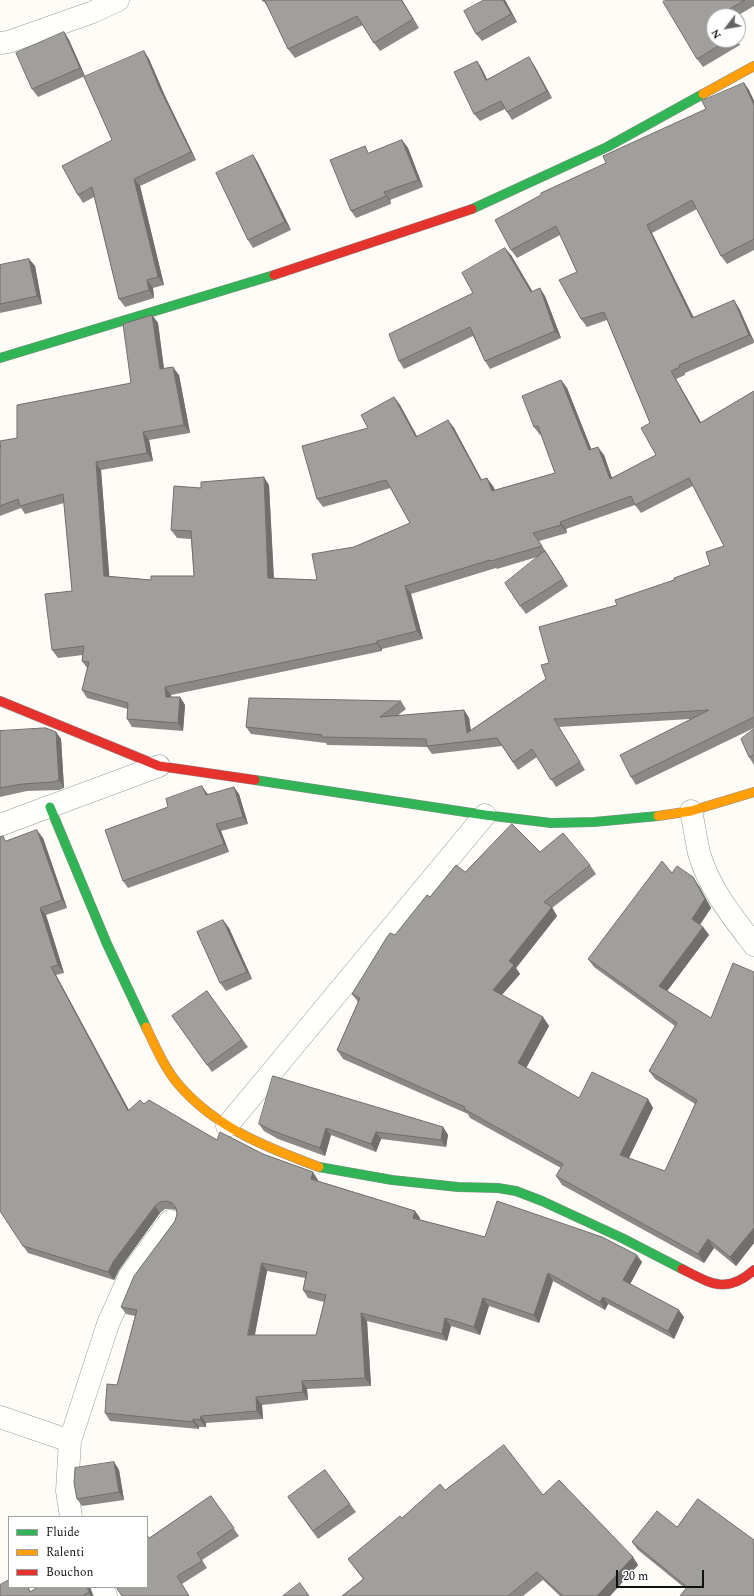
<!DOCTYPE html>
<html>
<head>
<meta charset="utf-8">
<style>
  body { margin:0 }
  #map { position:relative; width:754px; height:1596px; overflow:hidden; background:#fdfcf7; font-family:Spectral,serif }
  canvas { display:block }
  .legend { position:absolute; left:8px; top:1516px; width:140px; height:72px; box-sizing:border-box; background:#fff; border:1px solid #a0a0a0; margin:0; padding:5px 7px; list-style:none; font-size:12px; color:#111 }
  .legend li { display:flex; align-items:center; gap:8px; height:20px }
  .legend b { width:20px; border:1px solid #a0a0a0 }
  .north { position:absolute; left:706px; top:8px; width:40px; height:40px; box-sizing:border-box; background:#fff; border:1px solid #a0a0a0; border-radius:50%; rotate:239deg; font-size:11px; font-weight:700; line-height:16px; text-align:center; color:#111 }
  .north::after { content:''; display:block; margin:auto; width:14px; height:18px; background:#646362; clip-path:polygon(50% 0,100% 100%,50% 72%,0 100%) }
  .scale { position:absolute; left:616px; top:1570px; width:88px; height:18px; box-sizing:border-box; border:2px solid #111; border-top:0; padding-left:5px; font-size:12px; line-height:14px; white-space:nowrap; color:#111; -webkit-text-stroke:3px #fff; paint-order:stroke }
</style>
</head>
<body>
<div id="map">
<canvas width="754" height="1596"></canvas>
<ul class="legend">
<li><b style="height:5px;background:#30b455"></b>Fluide</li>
<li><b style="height:5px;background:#ff9f0a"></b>Ralenti</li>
<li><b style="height:5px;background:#e5322d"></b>Bouchon</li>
</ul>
<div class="north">N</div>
<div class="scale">20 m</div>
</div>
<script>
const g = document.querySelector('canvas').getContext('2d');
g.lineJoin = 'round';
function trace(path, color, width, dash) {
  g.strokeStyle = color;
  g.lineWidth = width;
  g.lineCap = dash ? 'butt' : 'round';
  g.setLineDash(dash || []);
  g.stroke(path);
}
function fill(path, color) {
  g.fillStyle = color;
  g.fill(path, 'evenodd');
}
const street = new Path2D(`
  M0,43L8,42L93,12L118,0
  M691,811C694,825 696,839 699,853C709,888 732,916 754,945
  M0,825L159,766
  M227,1126L485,815
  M0,1417L70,1441
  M71,1517L67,1491L70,1441L108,1324L129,1277L170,1221
  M102,1587L106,1596`);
const fast = new Path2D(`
  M472,209L607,147L703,94
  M0,358L274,275
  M255,780L485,815L551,823L594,822L658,816
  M50,807L107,944L146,1027
  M319,1167L392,1180L458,1187L498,1188L516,1191L542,1201L622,1238L682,1269`);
const slow = new Path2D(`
  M703,94L754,66
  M658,816L691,811L754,792
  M146,1027C155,1046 165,1069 179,1085C216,1128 268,1148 319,1167`);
const jam = new Path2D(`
  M274,275L472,209
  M0,701L159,766L255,780
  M682,1269C710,1283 726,1295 754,1270`);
const wall = new Path2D(`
  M263,0H402L419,28L380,51L374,43L363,25L295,58L288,49L270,10Z
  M505,0L517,22L482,41L476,34Z
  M665,0H754V6L737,16H714V40H737L740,45L703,67L697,59Z
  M64,32L69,40L85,76L38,97L32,89Z
  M144,51L149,59L165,96L196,160L140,186L164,285L153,288L154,298L125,307L119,299L94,197L83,203L78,195L112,140Z
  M477,61L482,69L487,79L534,65L552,98L512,120L505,109L480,121L474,114Z
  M744,83L749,90L754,101V250L727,264L721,256L697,209L652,233L693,317L739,308L754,341V343L685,373V375L676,379L701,423L754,391V728L636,785L631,777L690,719L559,727L585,770L556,787L537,757L518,770L502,746L432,754L427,747L327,745L326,743L251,734L246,727L401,701L406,709L397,716L464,710L469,718L471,730L546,679L549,663L617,605L710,565L724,546L693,486L641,513L635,505L566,529L567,533L539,541L568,586L526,614L520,606L537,557L497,569L496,568L411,594L423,639L382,649V651L171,695V697H180L185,705L183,731L132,727L127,719L128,709L87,698L82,690L87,668L82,661L83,655L58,658L52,650L72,591L64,503L25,514L21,508L0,516V452L17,438L131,383L152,315L158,323L164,369L179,375L190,433L149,440L153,461L101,470L109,576L151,580L194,576L191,539L177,538L171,530L201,488L269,485L274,578L317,580L354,547L410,523L391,488L323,507L317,499L368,428L394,397L400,405L417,437L448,420L454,428L482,480L493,486L495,490L555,473L541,435H540L534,427L561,380L567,388L591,450L604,455L612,478L656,455L650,423L607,320L587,327L581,319L577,272L560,235L517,258L511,250L606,163L706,109Z
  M402,140L408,148L423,187L390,200L391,204L356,218L351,211L370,153Z
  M253,155L258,163L291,230L253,248L248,240Z
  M511,255L532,291L545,296L561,338L490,369L485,361L473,336L404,369L399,361L473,293Z
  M29,259L35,266L42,304L0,313V265Z
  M754,729V765L749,757Z
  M0,730V731L56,732L61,739L64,788L59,790L27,791L0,797Z
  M207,793L208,794H239L248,824L221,831L229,852L128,888L123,881Z
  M43,838L67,908L46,915L64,973L56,975L129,1110L144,1104L217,1140L263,1154L318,1180V1181L415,1211L420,1218V1220L485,1237L642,1262L630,1284L684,1317L674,1339L608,1304L605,1310L553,1281L539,1323L489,1306L480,1335L451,1326L447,1341L367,1321L371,1386L307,1389L308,1400L262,1405L263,1419L206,1423V1427H199V1429L110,1421L105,1413L117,1385L135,1316L126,1314L121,1307L175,1221L177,1214L176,1210L171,1209H165L160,1213L119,1270L114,1280L28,1253L23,1246L6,841ZM267,1271L305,1278L303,1290L308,1298L324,1302L316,1335H255Z
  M540,852L590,865L596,874L552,908L557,916L516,968L520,974L502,995L543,1017L549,1026L526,1068L579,1098L648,1099L653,1108L629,1158L665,1171L695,1104L655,1079L649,1071L675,1026L594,967L588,959L672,873L699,886L711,908L700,925L703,927L709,935L667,991L711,1018L754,972V1243L736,1266L714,1248L704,1263L562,1185L556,1176L561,1168L470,1118L468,1114L343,1059L337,1050L358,1002L352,994L395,935L430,897L465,872Z
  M223,920L229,928L252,979L226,991L220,983Z
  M207,991L248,1047L212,1072L172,1016Z
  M259,1124L443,1127L448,1135L446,1147L381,1139L376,1152L331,1135L325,1156L278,1139L264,1131Z
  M114,1462L119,1470L124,1500L82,1506L77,1499Z
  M325,1470L356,1512L318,1539L288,1497Z
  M445,1490L543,1495L633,1557L638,1565L610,1596H560L543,1580L523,1596H342L363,1579L348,1559L402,1518Z
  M211,1496L239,1536L202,1560L207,1568L182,1584L122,1596L147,1535L149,1538Z
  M677,1527L754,1540L686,1589L638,1550L632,1542Z
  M9,1587H28L31,1592L90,1587L93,1596H0Z`);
const shadedWall = new Path2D(`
  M401,0H402L419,28L413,19Z
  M503,0H505L517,22L511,14Z
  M64,32L69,40L85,76L80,68Z
  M144,51L149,59L165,96L196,160L191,152L160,89Z
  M529,57L534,65L552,98L547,91Z
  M477,61L482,69L491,88L486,80Z
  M744,83L749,90L754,101V105Z
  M402,140L408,148L423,187L418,180Z
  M253,155L258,163L291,230L285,222Z
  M134,179L140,186L164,285L158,277Z
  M384,192L390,200L391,204L386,196Z
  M647,225L652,233L698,326L692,318Z
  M505,248L511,255L537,299L531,292Z
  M29,259L35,266L42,304L37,296Z
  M147,280L153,288L154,298L149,290Z
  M540,288L545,296L561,338L555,331Z
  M734,300L739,308L754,342L749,335Z
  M152,315L158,323L165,377L160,369Z
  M173,367L179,375L190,433L184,425Z
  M671,371L676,379L706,431L700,423Z
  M561,380L567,388L595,458L589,450Z
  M394,397L400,405L422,445L416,437Z
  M448,420L454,428L486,488L481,480Z
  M143,432L149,440L153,461L147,453Z
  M598,447L604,455L615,487L610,479Z
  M96,462L101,470L110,584L104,576Z
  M264,477L269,485L274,586L268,578Z
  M487,478L493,486L498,499L492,491Z
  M560,522L566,529L567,533L561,525Z
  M405,586L411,594L423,639L417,631Z
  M377,641L382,649V651L377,643Z
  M165,687L171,695L172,705L166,697Z
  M180,697L185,705L183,731L178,723Z
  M464,710L469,718L472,741L467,733Z
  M56,732L61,739L64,788L59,780Z
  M202,786L207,793L211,802L206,795Z
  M234,787L239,794L248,824L243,817Z
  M216,824L221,831L229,852L224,844Z
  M37,830L43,838L67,908L62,900Z
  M693,877L699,886L711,908L698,927L692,919Z
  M552,907L557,916L516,968L520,974L499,998L493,990L509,961Z
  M40,908L46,915L64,973L58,965Z
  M223,920L229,928L252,979L247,972Z
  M703,927L709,935L665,994L659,986Z
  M51,967L56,975L133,1118L128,1111Z
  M543,1017L549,1026L524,1072L518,1063Z
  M648,1099L653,1108L626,1164L620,1155Z
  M443,1127L448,1135L446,1147L441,1140Z
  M326,1128L331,1135L325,1156L320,1148Z
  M376,1132L381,1139L376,1152L371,1144Z
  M313,1172L318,1180L316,1187L311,1179Z
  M155,1206L160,1213L119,1270L114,1280L108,1272L113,1262Z
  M415,1211L420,1218L418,1226L413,1218Z
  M754,1228V1243L736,1266L730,1257Z
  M708,1239L714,1248L704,1263L698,1254Z
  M637,1255L642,1262L628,1288L623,1280Z
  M262,1263L267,1271L253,1343L248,1335Z
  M548,1273L553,1281L539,1323L534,1315Z
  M603,1297L608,1304L605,1310L600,1302Z
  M483,1298L489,1306L480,1335L474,1327Z
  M679,1310L684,1317L674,1339L668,1331Z
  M361,1313L367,1321L371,1386L365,1378Z
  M445,1318L451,1326L447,1341L442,1334Z
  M302,1381L307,1389L308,1400L303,1392Z
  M256,1397L262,1405L263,1419L257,1411Z
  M201,1416L206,1423V1427L200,1420Z
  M193,1419L199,1427V1429L193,1422Z
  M114,1462L119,1470L124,1500L119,1492Z
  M633,1557L638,1565L610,1596H597Z
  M87,1587H90L93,1596H91L89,1592Z`);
const building = new Path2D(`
  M263,0H401L413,19L374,43L357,16L288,49L265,1H263Z
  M484,0H503L511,14L476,34L464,11Z
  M665,0H745L721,14L722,16H714V40H728L697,59L663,2Z
  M64,32L80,68L32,89L16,53Z
  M144,51L160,89L191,152L134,179L158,277L147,280L149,290L119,299L92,187L78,195L62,166L112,140L84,77Z
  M529,57L547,91L507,112L501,101L474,114L454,72L477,61L486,80Z
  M744,83L754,105V239L721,256L692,200L647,225L692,318L734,300L749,335L679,365L680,367L671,371L700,423L754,391V717L631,777L620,755L709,710L554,719L580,762L551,780L532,749L513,762L497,738L427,746L426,739L321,737L322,735L246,727L249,698L401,701L380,717L464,710L467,733L546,679L541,665L549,663L539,627L617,605L615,600L674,580V578L710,565L706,552L724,546L689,478L635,505L631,496L560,522L561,525L533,533L542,546L491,561L490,560L405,586L417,631L377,641V643L165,687L166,697H180L178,723L127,719L128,703L82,690L89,662L82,661L84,646L52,650L45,594L72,591L63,494L20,506L18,499L0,506V452H1L0,441L17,438V405L131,383L123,324L152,315L160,369L173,367L184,425L143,432L147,453L96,462L104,576L151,580V576H194L191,531L171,530L174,486L201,488V482L264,477L268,578L317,580L312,554L354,547L410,523L386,480L317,499L302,446L368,428L361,415L394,397L416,437L448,420L481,480L487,478L492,491L555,473L538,426L534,427L522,396L561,380L589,450L598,447L610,479L656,455L641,428L650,423L604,312L581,319L559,280L577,272L556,226L511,250L495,220L541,195V193L606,163L603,156L706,109L702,101Z
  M402,140L418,180L384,192L386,196L351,211L330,160L365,146L368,153Z
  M253,155L285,222L248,240L216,173Z
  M505,248L531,292L540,288L555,331L485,361L470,327L399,361L389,334L473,293L462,273Z
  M29,259L37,296L0,304V265Z
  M545,551L563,579L520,606L505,583Z
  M46,728L56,732L59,780L53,782L22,784L0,788V731Z
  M754,729V755L749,757L741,739Z
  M202,786L206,795L234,787L243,817L216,824L224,844L123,881L105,830L168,807L166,799Z
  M512,824L540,852L563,833L590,865L544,902L552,907L509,961L514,965L493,990L543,1017L518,1063L579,1098L592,1072L648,1099L620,1155L665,1171L697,1100L649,1071L677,1023L588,959L662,861L672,873L677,866L693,877L705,899L692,919L703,927L659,986L711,1018L733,963L754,972V1228L730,1257L708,1239L698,1254L556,1176L563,1164L464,1109L465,1107L337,1050L360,998L352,994L387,937L390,933L395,935L427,895L430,897L456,865L465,872Z
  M37,830L62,900L40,908L58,965L51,967L128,1111L140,1100L144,1104L149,1100L217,1140L220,1132L263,1154L313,1172L311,1179L415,1211L413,1218L485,1237L497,1201L602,1237L637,1255L623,1280L679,1310L668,1331L603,1297L600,1302L548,1273L534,1315L483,1298L474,1327L445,1318L442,1334L361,1313L365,1378L302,1381L303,1392L256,1397L257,1411L201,1416L200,1420L193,1419V1422L105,1413L107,1384L117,1385L137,1310L121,1307L134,1276L175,1221L177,1214L176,1208L172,1203L166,1201L160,1202L155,1206L113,1262L108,1272L23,1246L0,1211V837L3,836L5,841ZM262,1263L307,1272L303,1290L326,1295L316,1335H248Z
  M223,920L247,972L220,983L197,932Z
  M207,991L242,1040L207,1065L172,1016Z
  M273,1076L443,1127L441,1140L376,1132L371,1144L326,1128L320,1148L273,1131L259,1124Z
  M504,1445L543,1495L559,1480L633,1557L597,1596H563L537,1572L508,1596H342L364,1579L348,1559L400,1516L402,1518L440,1484L445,1490Z
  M114,1462L119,1492L77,1499L74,1483L75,1468Z
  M325,1470L350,1504L313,1531L288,1497Z
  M211,1496L234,1528L197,1553L202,1561L177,1576L189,1596H122L116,1587H147V1535L149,1538Z
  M698,1499L754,1540V1596H680L687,1587L632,1542L657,1511L677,1527Z
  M9,1580V1587H28L30,1592L38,1587H87L89,1592L82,1596H0V1585Z
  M300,1583L309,1596H283Z`);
trace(street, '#979795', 23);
trace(fast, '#8e8d8b', 10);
trace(slow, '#8e8d8b', 10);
trace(jam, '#8e8d8b', 10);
trace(street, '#fffffe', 22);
trace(fast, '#30b455', 9);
trace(slow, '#ff9f0a', 9);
trace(jam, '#e5322d', 9);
fill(wall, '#8a8986');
fill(shadedWall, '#716f6d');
fill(building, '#a19f9c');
trace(building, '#716f6d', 1);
</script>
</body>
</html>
